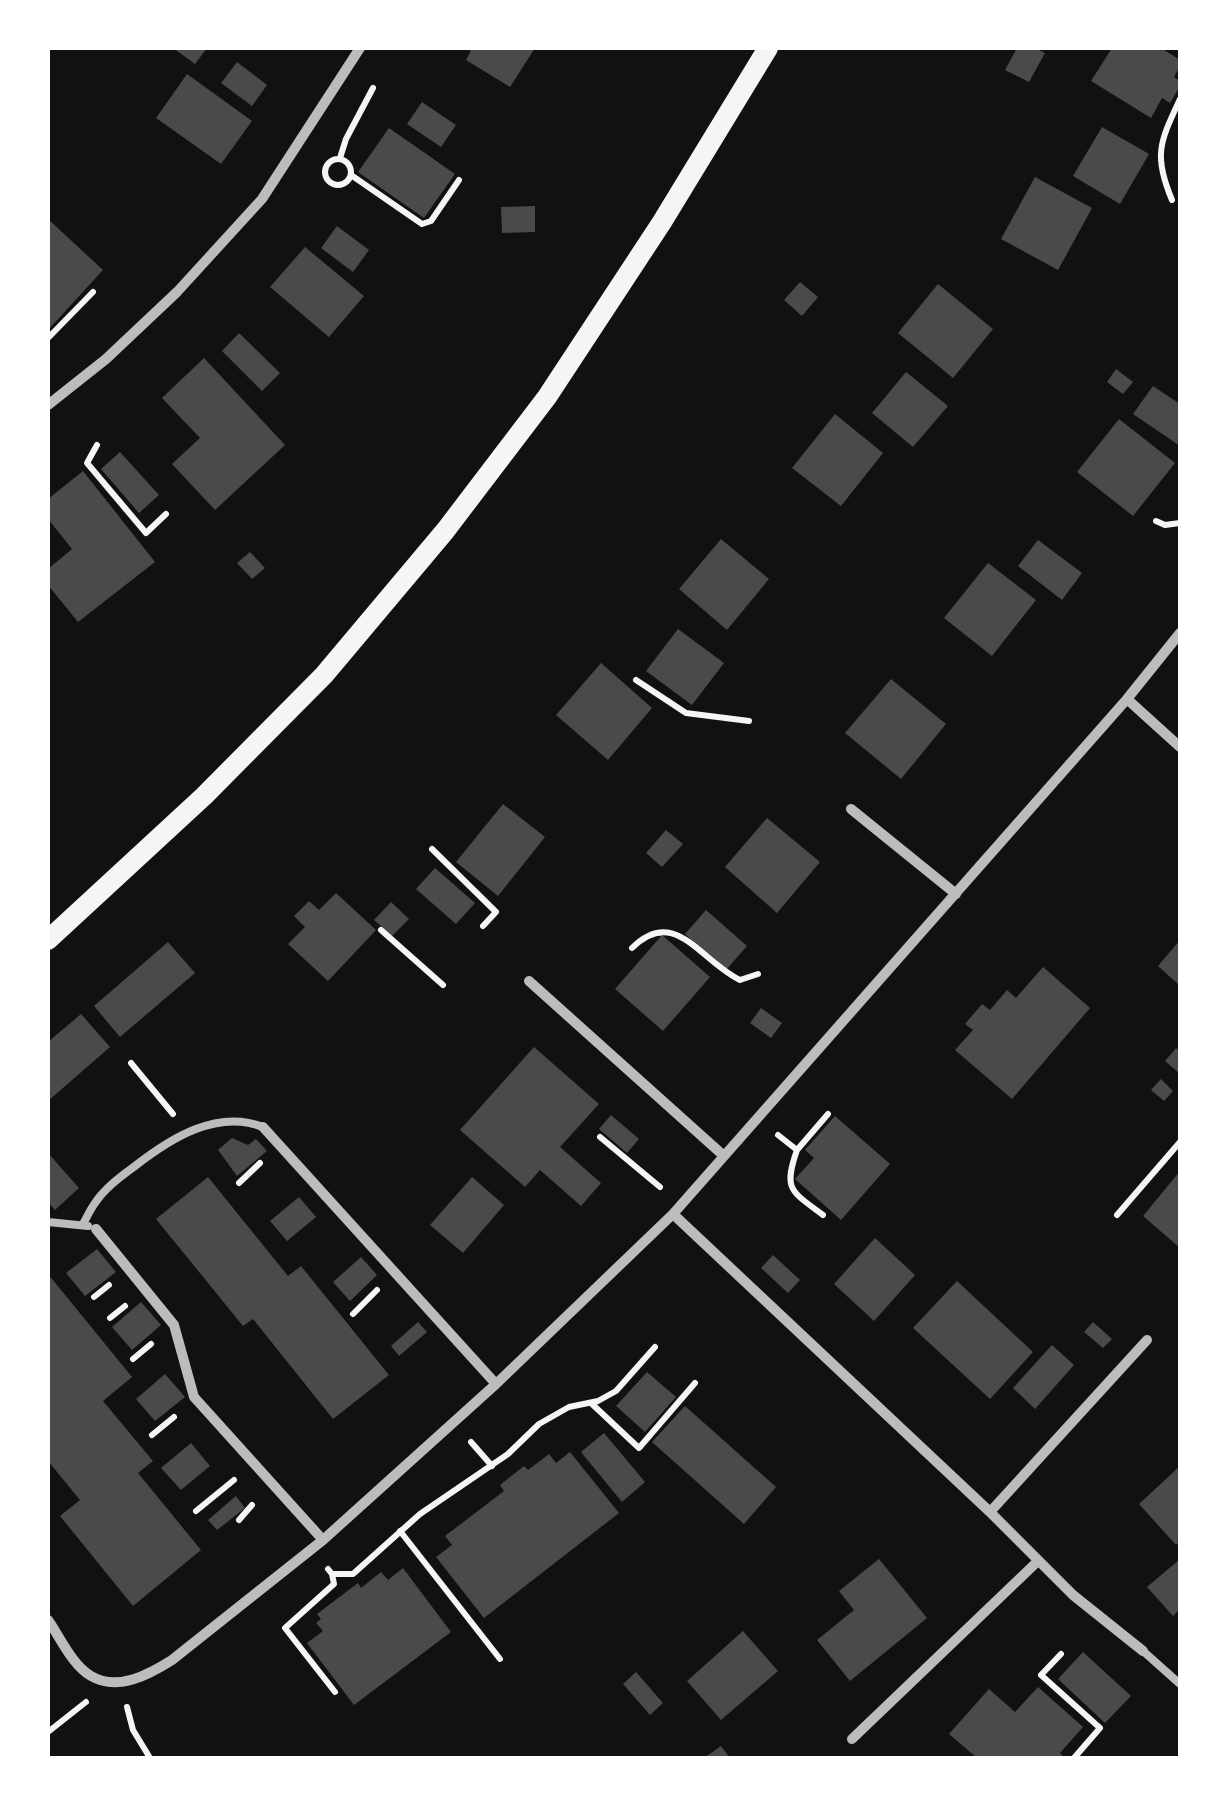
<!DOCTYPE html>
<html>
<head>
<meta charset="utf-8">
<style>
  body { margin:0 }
  #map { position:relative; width:1228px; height:1806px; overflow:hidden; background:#111; font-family:"Nunito Sans",sans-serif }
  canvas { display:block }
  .frame { position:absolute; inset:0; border:50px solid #fff; pointer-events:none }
</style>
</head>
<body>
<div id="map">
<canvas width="1228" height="1806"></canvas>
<div class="frame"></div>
</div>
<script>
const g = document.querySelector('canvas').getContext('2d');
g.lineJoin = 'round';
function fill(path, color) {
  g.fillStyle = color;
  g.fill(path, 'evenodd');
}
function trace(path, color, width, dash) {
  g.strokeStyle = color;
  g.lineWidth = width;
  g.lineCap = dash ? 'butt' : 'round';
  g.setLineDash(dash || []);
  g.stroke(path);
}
const building = new Path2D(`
  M173,48H207L195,64Z
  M465,48H535L510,87L466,60L471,51Z
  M1017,48H1035L1045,53L1029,82L1005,70Z
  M1112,48H1161L1180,60V66L1174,77L1180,81V86L1170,103L1162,98L1151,118L1091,81Z
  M237,62L267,85L252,106L221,83Z
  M187,74L252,121L221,164L156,118Z
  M422,102L456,125L441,147L407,124Z
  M1102,127L1149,154L1120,204L1073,176Z
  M389,128L455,174L424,218L358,172Z
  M1035,177L1092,208L1058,270L1001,239Z
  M535,206V232L502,233L501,207Z
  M48,219L103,270L48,330Z
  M337,226L369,250L353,272L321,248Z
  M305,247L364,296L329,337L270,287Z
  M800,282L818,297L802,316L784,300Z
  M938,284L993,329L953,378L898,333Z
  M239,333L280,373L262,391L222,351Z
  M204,358L285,445L215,510L172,464L200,438L162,398Z
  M1116,369L1133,382L1123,394L1107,382Z
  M906,372L948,406L913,447L872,413Z
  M1153,386L1180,404V446L1133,414Z
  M835,414L883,453L841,506L792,468Z
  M1119,419L1175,463L1133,516L1077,472Z
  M120,452L159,495L139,513L101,469Z
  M83,471L155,562L78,622L48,585V569L72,549L48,519V499Z
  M721,539L769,579L727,630L679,589Z
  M1038,540L1082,573L1062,600L1018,566Z
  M250,552L265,568L252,579L237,563Z
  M988,563L1036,600L992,656L944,618Z
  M678,629L724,663L692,705L646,671Z
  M601,663L652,708L608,760L556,715Z
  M891,679L946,724L901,779L845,733Z
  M503,804L545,837L498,896L456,862Z
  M767,818L820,862L777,913L725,867Z
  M666,830L683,844L662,867L646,853Z
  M435,868L475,903L456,924L416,889Z
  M336,893L376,930L328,981L288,944L305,927L294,916L309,901L319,910Z
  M391,902L409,919L392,936L374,920Z
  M706,910L747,946L726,970L685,934Z
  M662,935L710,977L663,1031L615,989Z
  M1180,940V986L1158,966Z
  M168,942L195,973L120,1037L94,1006Z
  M1043,967L1090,1008L1012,1099L955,1050L973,1030L965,1024L982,1004L990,1010L1007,990L1016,998Z
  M761,1008L782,1023L771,1038L750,1023Z
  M81,1014L110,1047L48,1101V1042Z
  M534,1047L599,1104L560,1147L601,1183L581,1206L540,1170L525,1187L460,1130Z
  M1176,1048L1180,1052V1074L1165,1061Z
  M1161,1079L1173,1091L1164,1101L1151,1090Z
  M611,1115L639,1139L627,1153L599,1129Z
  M835,1116L890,1164L841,1220L795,1179L814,1158L805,1150Z
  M232,1138L248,1145L256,1139L267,1151L237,1176L218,1150Z
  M48,1153L79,1188L55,1210L48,1202Z
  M1180,1171V1248L1143,1216Z
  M208,1177L288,1276L301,1266L389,1375L333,1419L253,1319L243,1326L156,1219Z
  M472,1177L504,1205L463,1253L430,1225Z
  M299,1197L316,1217L287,1241L270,1221Z
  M875,1238L915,1275L874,1321L834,1284Z
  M97,1249L116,1272L85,1296L66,1273Z
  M773,1255L800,1280L788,1293L761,1268Z
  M361,1257L377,1275L350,1301L333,1282Z
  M48,1274L132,1377L103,1401L153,1461L138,1473L201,1550L133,1606L60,1516L80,1500L48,1461Z
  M957,1281L1033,1352L990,1399L913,1328Z
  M141,1302L161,1325L132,1350L112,1327Z
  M418,1322L427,1332L399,1356L391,1346Z
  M1093,1322L1112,1339L1103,1348L1084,1332Z
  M1052,1345L1074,1365L1035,1409L1013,1388Z
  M647,1372L676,1397L645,1432L616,1406Z
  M165,1374L185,1397L155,1421L136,1399Z
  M685,1406L776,1487L744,1524L652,1442Z
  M604,1433L645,1482L622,1502L581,1452Z
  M191,1443L210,1466L181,1490L161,1468Z
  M570,1452L619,1513L484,1618L436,1557L452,1545L445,1536L504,1491L500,1485L524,1466L528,1470L549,1454L556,1463Z
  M1180,1466V1541L1176,1545L1139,1504Z
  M236,1496L245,1508L217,1530L208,1520Z
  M879,1559L927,1618L850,1681L817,1640L854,1610L839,1591Z
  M1180,1559V1609L1173,1616L1147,1587Z
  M403,1568L451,1632L354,1705L307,1643L323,1631L316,1623L321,1619L317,1614L358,1583L361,1588L381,1572L388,1580Z
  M743,1631L778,1671L721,1720L687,1681Z
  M1083,1652L1131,1696L1105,1723L1058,1679Z
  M636,1672L663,1703L650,1715L623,1684Z
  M1038,1687L1083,1727L1060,1753L1065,1758H977L949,1734L989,1689L1015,1712Z
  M721,1746L730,1758H704Z`);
const path = new Path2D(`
  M340,158L346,139L373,88
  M325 172a13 13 0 1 1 26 0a13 13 0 1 1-26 0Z
  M351,175L422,224L431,221L459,180
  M1172,200C1153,155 1160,142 1180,99
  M48,338L93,292
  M97,445L87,463L146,533L166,514
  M1156,521L1165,525L1180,523
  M636,680L686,713L749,721
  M432,849L496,912L483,926
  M381,930L443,985
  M632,948C675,905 700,961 740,980L758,974
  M131,1063L173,1114
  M778,1135L797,1150C783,1190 791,1191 823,1215
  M600,1137L660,1187
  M797,1150L828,1114
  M239,1183L260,1163
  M1117,1215L1180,1142
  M94,1297L109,1285
  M353,1314L377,1290
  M110,1318L125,1306
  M133,1359L151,1344
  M592,1404L639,1448L695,1383
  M152,1435L174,1417
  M471,1442L492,1466
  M196,1511L234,1480
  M239,1520L252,1505
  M400,1531L500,1659
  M328,1569L332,1574H353L420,1514L508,1454L539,1424L569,1407L598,1401L616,1391L655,1347
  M332,1574L334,1584L285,1628L335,1692
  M1061,1654L1041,1675L1100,1728L1074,1758
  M127,1707L133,1730L150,1758
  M48,1732L86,1702`);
const service = new Path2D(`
  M48,1222L88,1226
  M83,1224C87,1217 90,1210 95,1203C105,1188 120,1177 135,1166C171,1138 217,1109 263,1127
  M1143,1651L1180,1684`);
const minor = new Path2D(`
  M48,405L106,359L177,292L262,199L360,48
  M1127,699L1180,747
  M851,809L956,894
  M529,981L724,1156
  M263,1127L496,1384
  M673,1214L990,1512L1073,1595L1143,1651
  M96,1229L174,1325L194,1397L323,1540
  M990,1512L1147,1340
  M48,1620C60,1637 72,1665 91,1676C118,1692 150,1674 172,1660L323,1540L496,1384L673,1214L1127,699L1180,633
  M852,1739L1038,1561`);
const secondary = new Path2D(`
  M48,940L204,796L324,675L445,531L547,397L662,222L768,48`);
fill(building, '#4a4a4a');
trace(path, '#f5f5f5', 6);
trace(service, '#bcbcbc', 8);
trace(minor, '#bcbcbc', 10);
trace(secondary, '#f5f5f5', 20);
</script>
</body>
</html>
